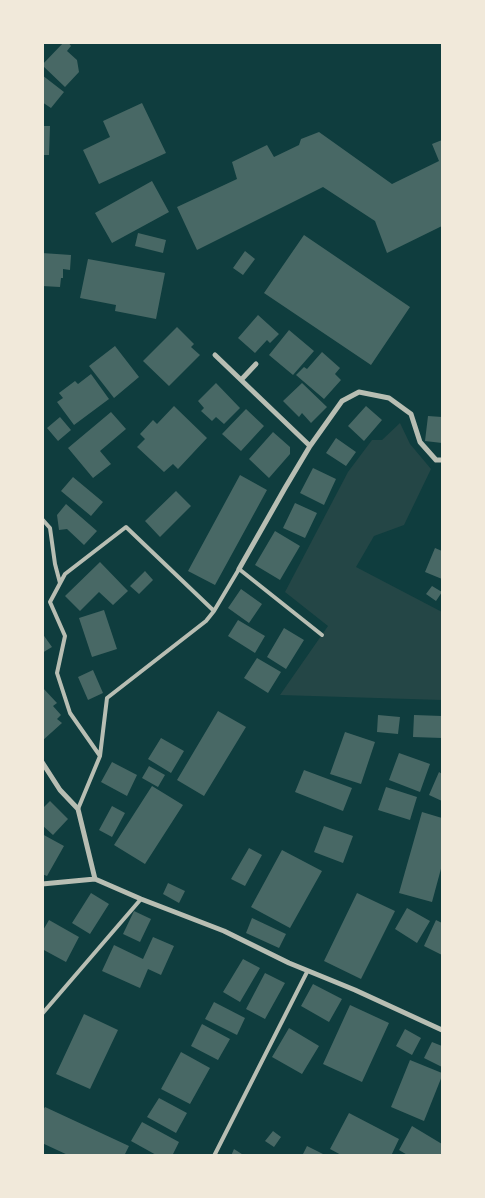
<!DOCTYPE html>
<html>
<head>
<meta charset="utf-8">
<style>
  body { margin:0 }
  #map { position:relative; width:485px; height:1198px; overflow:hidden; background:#0f3d3e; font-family:Raleway,sans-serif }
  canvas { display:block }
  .frame { position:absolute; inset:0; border:44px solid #f1e9da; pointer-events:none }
</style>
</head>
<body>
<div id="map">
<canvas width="485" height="1198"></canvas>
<div class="frame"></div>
</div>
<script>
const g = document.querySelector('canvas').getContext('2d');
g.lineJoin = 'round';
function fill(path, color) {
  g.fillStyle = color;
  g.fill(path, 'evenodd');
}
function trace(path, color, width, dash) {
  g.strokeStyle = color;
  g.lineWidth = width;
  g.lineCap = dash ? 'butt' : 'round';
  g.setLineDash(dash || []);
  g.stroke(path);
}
const green = new Path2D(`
  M400,423L410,444L431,469L404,525L374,536L356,567L442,612V700L280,695L328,626L285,592L348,472L372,440H382Z`);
const building = new Path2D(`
  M64,42H68L71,46L67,51L77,60L79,72L65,87L42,65Z
  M42,75L64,92L51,108L42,102Z
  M142,103L166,153L99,184L83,150L110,137L103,121Z
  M42,126H50L49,155H42Z
  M319,132L392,184L439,161L432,144L442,140V226L387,253L375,221L323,187L197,250L177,207L237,179L232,162L267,145L274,157L299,145L301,139Z
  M152,181L169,212L112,243L95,213Z
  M138,233L166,240L163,253L135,246Z
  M304,235L410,307L371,365L264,293Z
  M245,251L255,259L243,275L233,268Z
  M42,253L71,255L70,270L63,269V278H61L60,287L42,286Z
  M88,259L165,273L156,319L115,311L116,305L80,298Z
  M258,315L279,334L270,343L267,340L255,353L238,338Z
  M177,327L194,344L191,347L200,355L169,386L143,361Z
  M289,330L314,351L293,375L269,355Z
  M115,346L139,377L114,398L89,366Z
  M322,352L340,368L335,374L341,380L324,399L296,375L304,367L307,369Z
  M91,374L109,399L74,425L57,402L63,398L59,393L75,381L78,384Z
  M216,383L240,408L224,424L216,417L212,421L201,411L204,408L198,401Z
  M302,383L327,407L311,423L302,413L299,417L283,401Z
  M174,406L207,438L178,469L173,464L164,472L137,447L145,439L140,434L153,420L157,424Z
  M366,406L382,420L364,441L348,426Z
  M246,409L264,426L241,451L222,434Z
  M111,412L126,429L100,451L111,464L93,478L68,448Z
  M428,416L442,417V443L425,441Z
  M60,417L71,430L58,441L47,428Z
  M273,432L290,447V454L269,478L249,459Z
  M336,438L356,452L346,466L326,453Z
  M313,468L336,479L324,505L300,493Z
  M240,475L267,490L215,585L188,571Z
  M73,477L103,502L91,516L61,491Z
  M176,491L191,506L160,537L145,521Z
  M295,503L317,513L305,538L283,528Z
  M66,504L97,531L84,545L67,529L59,530L57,515Z
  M275,531L300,546L280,580L255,565Z
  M435,548L442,551V579L425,572Z
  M100,562L128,591L113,605L99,592L80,611L65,596Z
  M145,571L153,580L139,594L130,586Z
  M432,586L442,592L436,601L426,594Z
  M241,589L262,604L249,623L228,608Z
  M104,610L117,649L92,657L79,618Z
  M238,620L265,636L255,653L228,636Z
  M284,628L304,640L286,669L267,657Z
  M42,633L52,647L42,653Z
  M257,658L281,672L268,693L244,678Z
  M93,670L103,693L88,700L78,677Z
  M42,687L57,703L53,706L61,715L57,719L62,723L42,741Z
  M218,711L246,727L204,796L177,780Z
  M378,715L400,717L398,734L377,732Z
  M414,715L442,716V738L413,737Z
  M345,732L375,742L361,784L330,774Z
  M161,738L184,751L171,773L148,759Z
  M399,753L430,764L420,792L389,780Z
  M112,762L137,775L127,796L101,782Z
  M149,766L165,775L158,787L142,778Z
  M304,770L352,788L343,811L295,792Z
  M439,772L442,774V801L429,795Z
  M152,786L183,805L145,864L114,845Z
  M386,787L417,797L410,820L378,810Z
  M50,801L68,819L53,835L42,825V809Z
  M112,806L125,813L112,837L99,830Z
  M422,812L442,818V865L432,902L399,893Z
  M324,826L353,836L343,863L314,852Z
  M42,834L64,846L47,876L42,874Z
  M249,848L262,855L245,886L231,879Z
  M282,850L322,871L290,928L251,907Z
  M168,883L185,891L179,903L163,894Z
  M91,893L109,904L90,934L72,923Z
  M357,893L395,911L361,979L324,961Z
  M407,908L430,921L417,943L395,929Z
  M134,911L151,919L140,942L123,934Z
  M252,918L286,934L279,948L246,933Z
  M49,920L79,937L66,962L42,949V932Z
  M436,920L442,923V955L424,946Z
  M153,937L174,946L161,975L148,969L140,988L102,971L114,945L143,959Z
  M243,959L260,968L240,1002L223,992Z
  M265,973L285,983L265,1019L246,1009Z
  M313,984L342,999L329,1022L301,1006Z
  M214,1002L245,1018L237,1035L205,1019Z
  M350,1005L389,1023L362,1082L323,1064Z
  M84,1014L118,1030L90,1089L56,1074Z
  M202,1024L230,1039L218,1060L191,1046Z
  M289,1028L319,1046L302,1074L272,1057Z
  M405,1029L421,1038L412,1055L396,1046Z
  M432,1042L442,1046V1067L424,1058Z
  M181,1052L210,1068L190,1104L161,1089Z
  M410,1060L442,1073V1076L424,1121L391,1107Z
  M159,1098L187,1113L176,1133L147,1117Z
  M45,1107L129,1146L124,1156H70L42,1143V1112Z
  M349,1113L399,1139L391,1156H343L330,1149Z
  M142,1122L179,1142L172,1156H158L131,1141Z
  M412,1126L442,1144V1156H409L399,1150Z
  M273,1131L281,1137L274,1147L265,1141Z
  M307,1146L327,1156H302Z
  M234,1149L245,1156H231Z`);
const service = new Path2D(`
  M42,519L50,528L55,564L60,583
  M100,756L70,713L57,673L65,636L50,602L65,574L126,527L214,611
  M78,809L100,756L107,698L206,621L214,611L239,569L322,635
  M42,1014L141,899
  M214,1156L307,972`);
const minor = new Path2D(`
  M215,355L310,446
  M241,380L256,364
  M239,569L285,488L310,446L342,401L359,392L389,398L411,414L420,442L436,460H442
  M42,762L60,790L78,809L95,879
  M42,884L95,879L141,899L224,931L289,963L355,990L442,1030`);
fill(green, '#244646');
fill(building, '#486865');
trace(service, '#b8beb3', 4);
trace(minor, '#b8beb3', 5);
</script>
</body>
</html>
